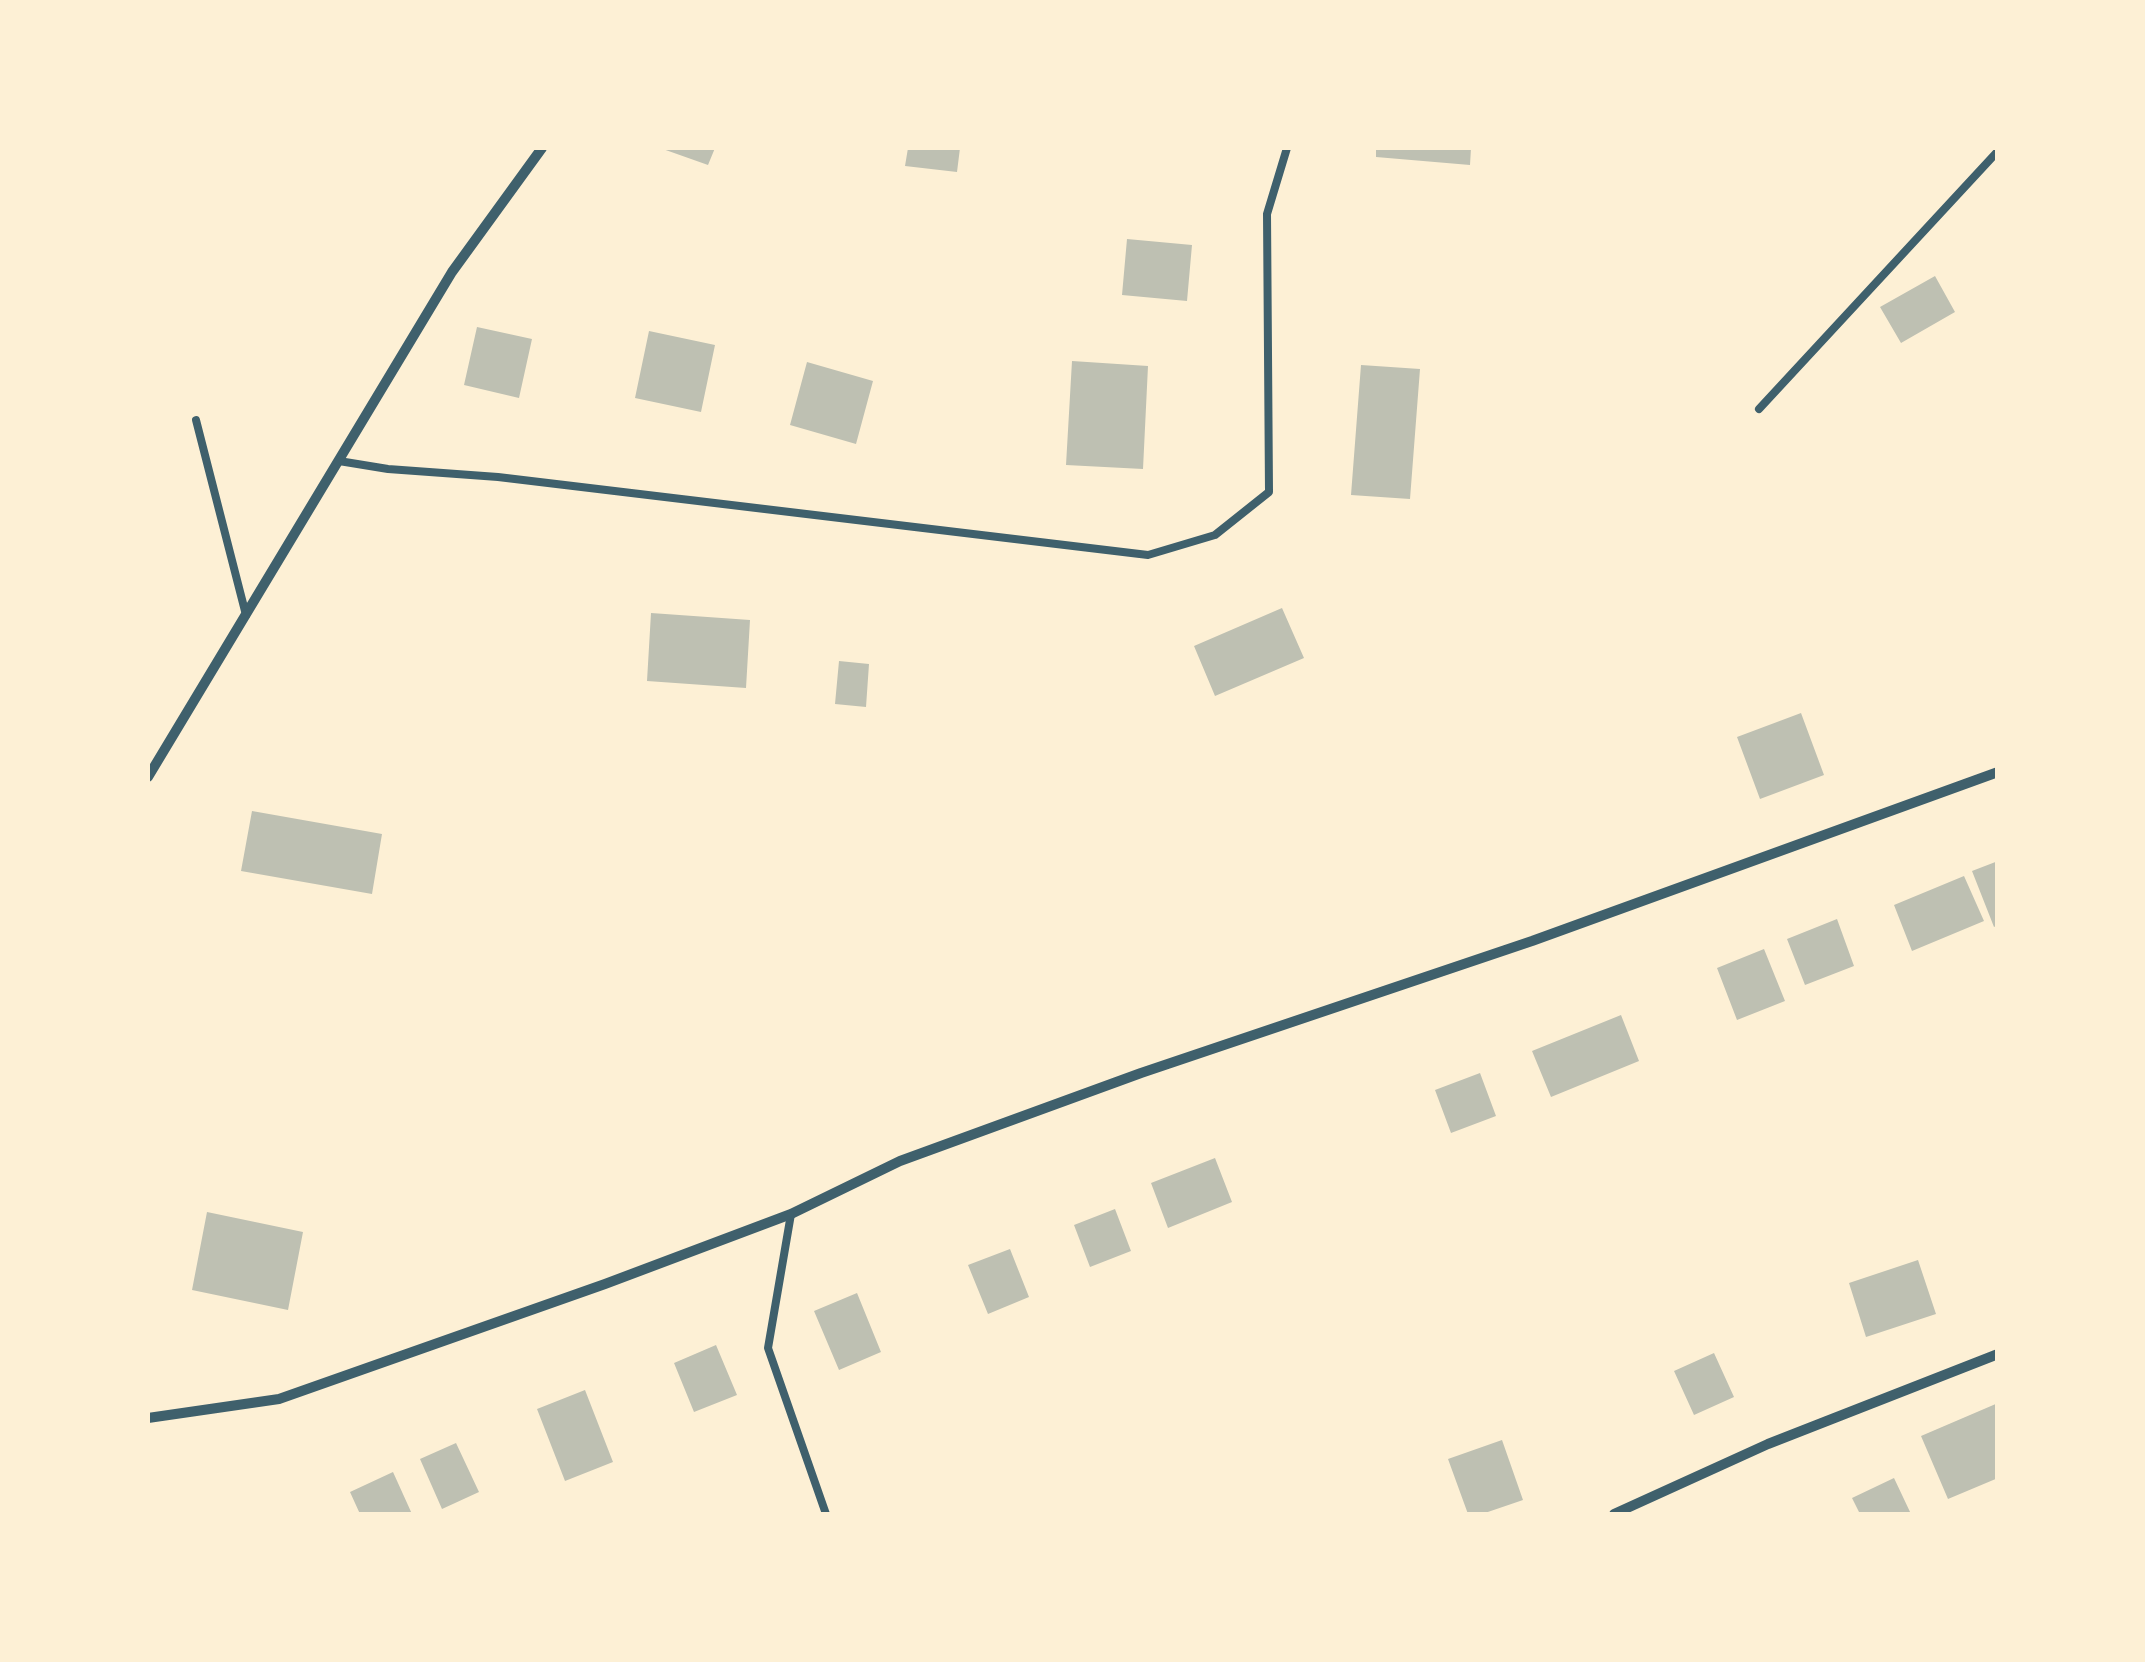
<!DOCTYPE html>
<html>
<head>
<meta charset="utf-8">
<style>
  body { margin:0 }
  #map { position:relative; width:2145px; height:1662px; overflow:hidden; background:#fdf0d5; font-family:"DM Sans",sans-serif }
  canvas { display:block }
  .frame { position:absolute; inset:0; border:150px solid #fdf0d5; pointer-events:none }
</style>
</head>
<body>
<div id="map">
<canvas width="2145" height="1662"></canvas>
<div class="frame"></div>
</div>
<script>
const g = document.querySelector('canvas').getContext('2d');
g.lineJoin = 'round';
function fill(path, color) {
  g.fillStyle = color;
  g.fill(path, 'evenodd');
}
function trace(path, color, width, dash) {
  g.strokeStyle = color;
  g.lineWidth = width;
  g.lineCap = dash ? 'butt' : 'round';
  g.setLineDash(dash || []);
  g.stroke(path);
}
const building = new Path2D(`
  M660,148H715L708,165Z
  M908,148H960L957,172L905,166Z
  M1376,148H1471L1470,165L1376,157Z
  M1127,239L1192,245L1187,301L1122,295Z
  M1935,276L1955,312L1901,343L1880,307Z
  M477,327L532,339L519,398L464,385Z
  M649,331L715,345L701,412L635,398Z
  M1072,361L1148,366L1143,469L1066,465Z
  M807,362L873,381L856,444L790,425Z
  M1361,365L1420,369L1410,499L1351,495Z
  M1282,608L1304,658L1215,696L1194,646Z
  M651,613L750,620L746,688L647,681Z
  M839,661L869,664L866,707L835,704Z
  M1801,713L1824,775L1760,799L1737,737Z
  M252,811L382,834L372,894L241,871Z
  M1998,861V925L1994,927L1972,871Z
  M1964,876L1984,921L1912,951L1894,905Z
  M1837,919L1854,966L1805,985L1787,939Z
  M1764,949L1785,1001L1737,1020L1717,968Z
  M1621,1015L1639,1061L1551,1097L1532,1051Z
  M1480,1073L1496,1116L1451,1133L1435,1090Z
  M1215,1158L1232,1202L1168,1228L1151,1183Z
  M1115,1209L1131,1251L1090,1267L1074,1225Z
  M207,1212L303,1232L288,1310L192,1290Z
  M1010,1249L1029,1297L988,1314L968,1265Z
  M1918,1260L1936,1314L1866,1337L1849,1283Z
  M857,1293L881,1352L839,1370L814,1311Z
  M716,1345L737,1395L694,1412L674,1363Z
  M1714,1353L1734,1397L1694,1415L1674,1371Z
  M585,1390L613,1462L565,1481L537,1409Z
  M1998,1403V1478L1948,1499L1921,1436Z
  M1502,1440L1523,1500L1482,1514H1468L1448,1459Z
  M456,1443L479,1492L442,1509L420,1459Z
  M393,1472L412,1514H360L350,1492Z
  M1894,1478L1911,1514H1860L1852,1498Z`);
const service = new Path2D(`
  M1759,409L1998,151
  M196,420L246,615
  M339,461L388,469L498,477L1148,555L1215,535L1269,492L1267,214L1287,148
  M791,1214L768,1348L826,1514`);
const minor = new Path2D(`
  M148,777L452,272L542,148
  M148,1418L279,1399L605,1284L791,1214L900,1161L1141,1073L1532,941L1998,772
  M1614,1514L1768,1444L1998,1354`);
fill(building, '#bec0b2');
trace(service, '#3f606c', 8);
trace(minor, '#3f606c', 10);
</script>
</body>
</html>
